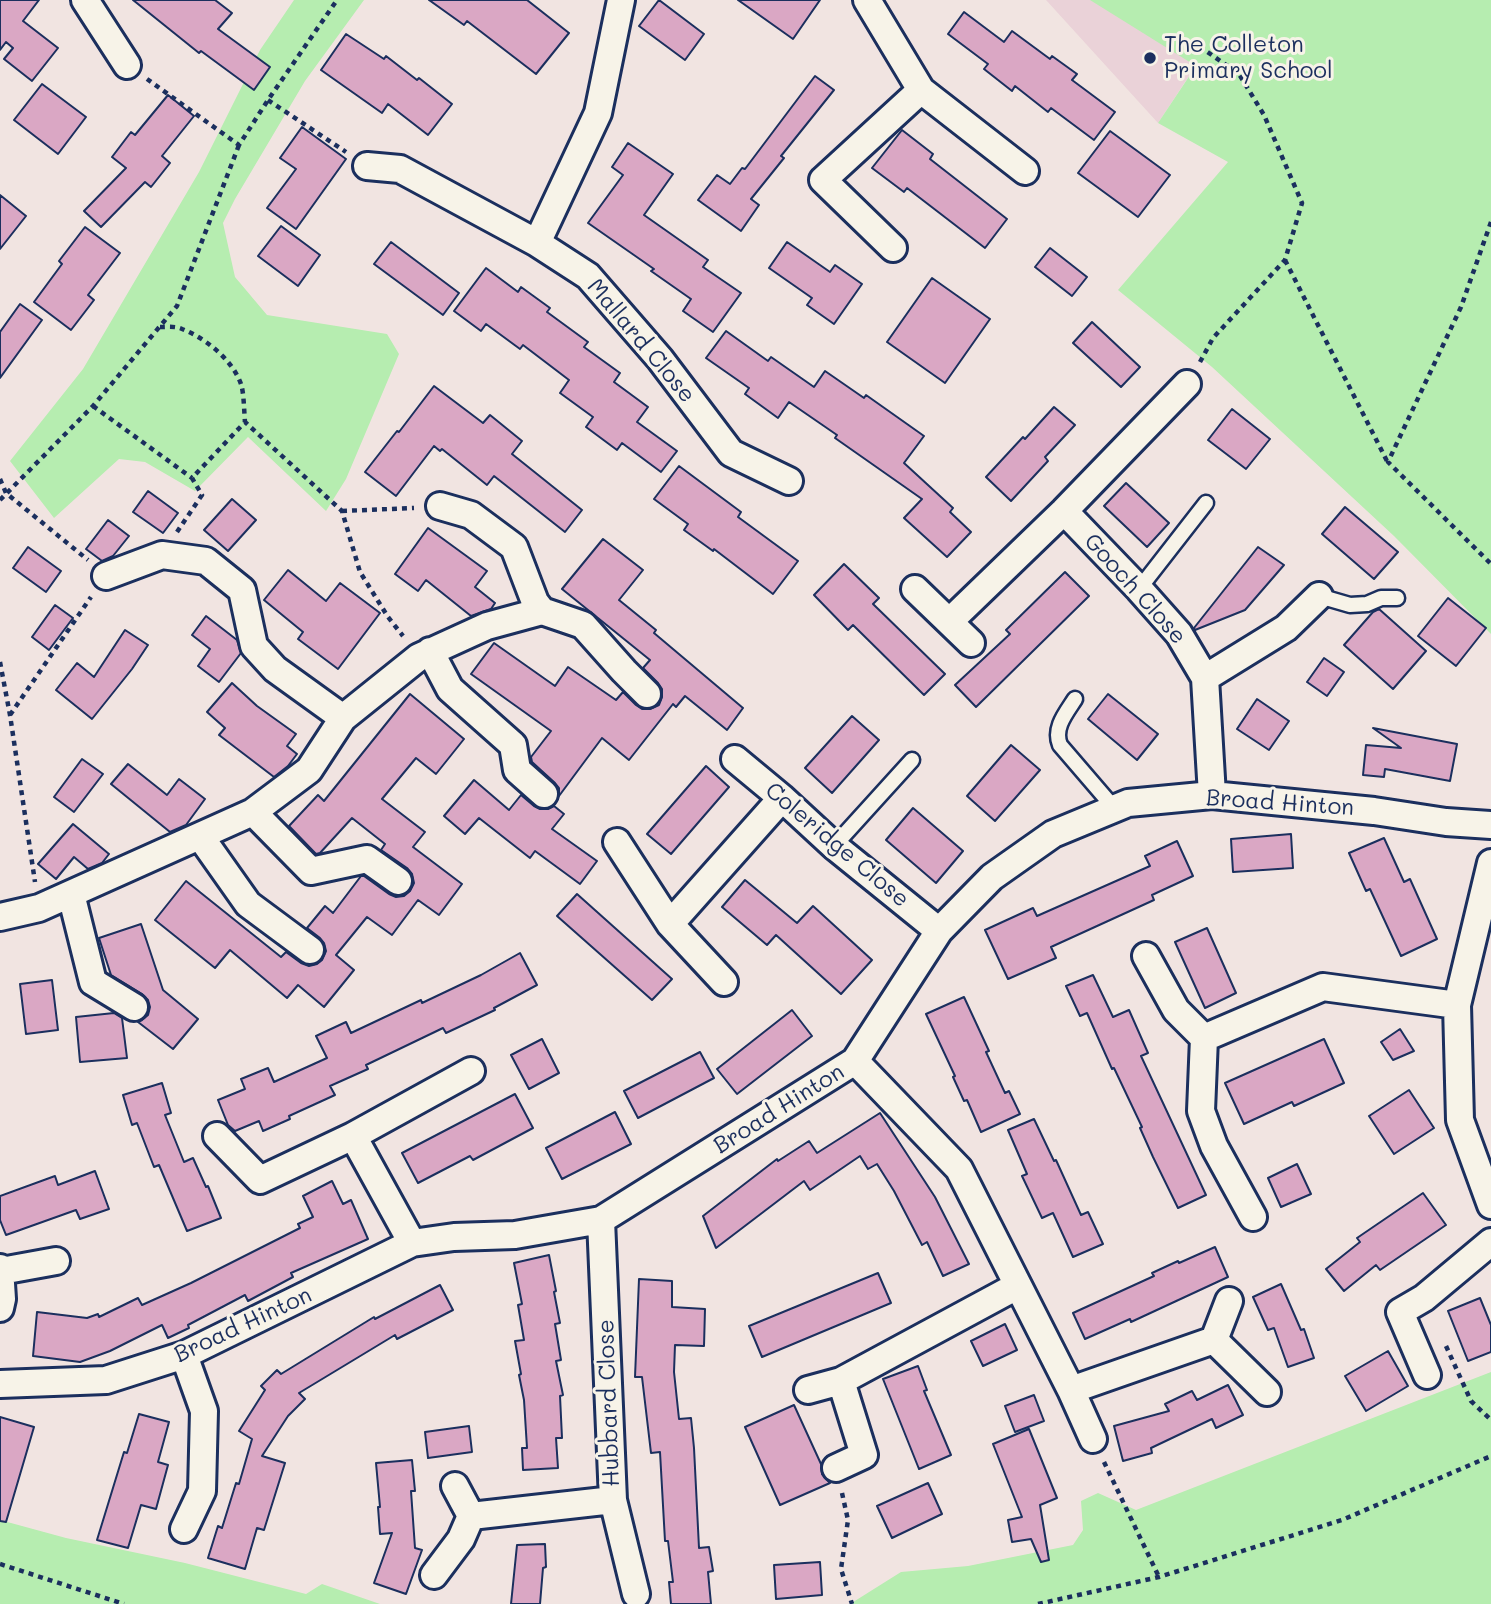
<!DOCTYPE html>
<html>
<head>
<meta charset="utf-8">
<style>
  body { margin:0 }
  canvas { display:block; background:#f1e4e1 }
</style>
</head>
<body>
<canvas width="1491" height="1604"></canvas>
<script>
const g = document.querySelector('canvas').getContext('2d');
g.lineJoin = 'round';
function fill(path, color) {
  g.fillStyle = color;
  g.fill(path, 'evenodd');
}
function trace(path, color, width, dash) {
  g.strokeStyle = color;
  g.lineWidth = width;
  g.lineCap = dash ? 'butt' : 'round';
  g.setLineDash(dash || []);
  g.stroke(path);
}
function write(font, color, halo, rows, align = 'center') {
  g.font = font + ' Mali,sans-serif';
  g.lineWidth = 6;
  g.setLineDash([]);
  g.textBaseline = 'middle';
  g.strokeStyle = halo;
  g.fillStyle = color;
  for (const [text, x, y, turn = 0] of rows) {
    g.save();
    g.translate(x, y);
    g.rotate((+turn || 0) * Math.PI / 180);
    g.textAlign = isNaN(turn) ? turn : align;
    if (halo) g.strokeText(text, 0, 0);
    g.fillText(text, 0, 0);
    g.restore();
  }
}
const built = new Path2D(`
  M1046,0H1239L1158,123Z`);
const green = new Path2D(`
  M294,0H364L305,81L235,199L223,223L235,277L267,315L387,334L399,354L346,479L326,511L248,437L195,491L145,462L119,459L54,518L10,461L83,369L199,172L260,50Z
  M1090,0H1491V634L1394,536L1212,367L1118,290L1228,162L1158,123L1196,66Z
  M1491,1372V1604H850L901,1572L968,1566L1073,1545L1083,1530L1081,1501L1098,1493L1136,1510Z
  M0,1520L66,1538L185,1563L306,1594L322,1584L380,1604H0Z`);
const building = new Path2D(`
  M0,0H39L23,21L58,48L32,81L4,59L13,48L6,42L0,50Z
  M133,0H215L232,13L218,29L270,67L254,90L201,51L199,53Z
  M429,0H527L569,33L536,74L467,21L464,25Z
  M659,0L704,34L685,60L639,26Z
  M738,0H820L793,39Z
  M964,12L1004,42L1012,31L1050,59L1052,56L1077,74L1072,80L1115,112L1094,140L1051,108L1048,112L1015,86L1012,91L984,69L988,64L948,34Z
  M346,34L384,59L386,56L417,80L419,78L452,104L428,135L388,104L382,113L321,70Z
  M815,76L834,90L781,156L784,158L751,199L759,205L741,231L698,200L717,175L730,184L742,168L745,169Z
  M42,84L86,117L58,154L14,120Z
  M168,95L194,116L162,156L170,163L151,187L145,182L101,227L84,211L126,168L112,157L131,132L135,135Z
  M302,127L346,159L296,229L267,208L296,169L280,158Z
  M902,130L933,154L930,159L1007,219L985,248L907,188L904,192L872,168Z
  M1110,131L1170,175L1138,217L1078,173Z
  M628,143L673,174L644,215L708,260L703,267L741,293L713,332L683,311L691,299L651,271L654,269L588,223L623,175L612,167Z
  M0,195L26,216L0,249Z
  M281,226L320,255L298,286L258,256Z
  M85,227L120,253L88,295L94,300L71,330L34,302L62,264L59,261Z
  M391,242L459,293L443,315L374,264Z
  M787,242L830,272L835,265L862,284L834,324L807,305L812,298L769,268Z
  M1050,248L1087,277L1072,296L1035,267Z
  M486,268L518,292L521,287L550,308L547,312L588,342L584,347L620,373L614,382L648,407L637,422L677,451L661,472L622,443L617,450L586,427L593,417L560,393L569,380L523,345L520,349L486,324L481,331L454,311Z
  M932,278L990,319L945,383L887,342Z
  M20,304L42,320L0,378V332Z
  M1092,322L1140,367L1121,387L1073,343Z
  M726,331L768,361L771,357L814,387L825,371L864,398L866,395L924,436L904,463L953,508L950,512L971,532L947,557L904,518L922,499L835,438L837,435L789,402L778,418L745,394L749,388L706,358Z
  M434,386L483,423L490,415L522,441L512,454L582,510L565,532L494,476L487,485L442,449L440,451L434,446L396,496L365,472L397,431L399,432Z
  M1054,407L1075,425L1045,457L1048,461L1011,501L986,477L1023,437L1025,439Z
  M1232,409L1270,439L1246,469L1208,440Z
  M679,466L741,512L738,517L798,561L773,594L714,549L713,551L684,530L688,524L654,499Z
  M1126,483L1169,523L1147,547L1104,506Z
  M148,491L178,513L163,533L133,512Z
  M232,499L256,520L228,551L204,530Z
  M1345,507L1398,552L1374,579L1322,534Z
  M108,520L129,536L113,556L102,561L86,549Z
  M428,528L487,571L475,587L495,603L491,609L471,616L426,580L418,591L395,574Z
  M603,539L643,570L619,600L656,630L654,633L743,708L727,730L685,696L676,707L673,704L629,760L602,738L559,796V788L555,783L532,762L531,757L551,731L471,674L494,643L555,686L568,667L616,700L623,692L636,705L642,709H650L659,705L662,697V689L658,683L643,668L650,660L562,589Z
  M28,547L61,571L46,592L13,568Z
  M1258,547L1284,565L1245,610L1195,630L1194,628Z
  M844,564L879,598L873,604L945,674L924,695L853,625L848,630L814,595Z
  M288,570L326,601L340,583L380,613L338,669L298,639L303,632L264,600Z
  M1065,572L1089,596L976,707L955,685L1010,634L1006,630Z
  M1448,598L1486,628L1456,666L1418,636Z
  M55,605L73,618L49,650L32,637Z
  M1379,609L1426,651L1393,689L1344,645L1373,612Z
  M206,616L237,640L241,653L219,682L198,666L210,649L192,635Z
  M125,630L148,645L132,669L92,719L56,690L77,663L94,677Z
  M1324,658L1344,672L1327,696L1307,682Z
  M232,683L257,706L296,734L287,746L297,754L288,766L274,777L219,735L225,728L207,712Z
  M410,694L464,739L436,774L416,758L382,799L425,832L413,847L462,884L439,915L418,900L392,935L367,917L336,955L354,970L324,1007L298,985L287,998L230,950L215,968L155,920L186,881L281,957L286,952L301,963L309,966L317,964L322,960L326,951L324,943L320,938L307,928L325,906L333,913L361,876H364L389,894L396,897L404,896L410,891L414,883L412,874L407,868L381,850L385,844L352,818L320,853L316,854L289,826L318,795L324,801Z
  M1108,694L1158,734L1137,760L1088,719Z
  M1257,699L1289,721L1269,750L1237,729Z
  M852,716L879,740L832,793L805,768Z
  M1373,728L1457,744L1450,781L1385,769L1384,777L1363,775L1366,745L1401,748Z
  M1011,745L1040,770L995,821L967,796Z
  M82,759L103,774L74,812L54,797Z
  M128,764L167,795L179,779L205,799L186,825L170,832L111,784Z
  M706,766L729,787L671,854L647,834Z
  M474,780L509,810L521,795L534,806L540,809H548L554,806L564,814L552,829L597,861L580,884L535,851L530,858L479,818L465,834L444,816Z
  M913,808L963,851L936,883L886,840Z
  M73,824L109,854L102,863L88,869L74,857L56,879L38,864Z
  M1291,834L1293,868L1233,872L1231,839Z
  M1384,838L1404,882L1410,879L1437,939L1401,956L1370,889L1366,891L1349,853Z
  M1177,841L1193,876L1152,895L1154,900L1051,947L1056,958L1008,979L985,930L1033,908L1037,916L1150,866L1145,856Z
  M745,880L797,923L813,906L872,960L841,994L776,935L767,945L722,907Z
  M577,894L672,979L652,1000L557,916Z
  M141,924L163,990L198,1019L173,1049L138,1022L142,1020L148,1015L150,1007L148,1000L142,994L111,975L99,938Z
  M1207,928L1236,993L1205,1008L1175,942Z
  M520,953L537,985L494,1008L495,1010L446,1033L443,1028L366,1065L368,1069L330,1086L335,1095L289,1116L290,1119L263,1131L259,1121L235,1131L228,1125L218,1100L245,1089L241,1079L268,1068L274,1082L327,1058L316,1036L346,1022L351,1033L421,1000L422,1003L481,975Z
  M1093,975L1113,1017L1129,1010L1148,1053L1141,1056L1206,1195L1178,1208L1153,1157L1140,1128L1142,1127L1114,1068L1112,1069L1087,1013L1080,1016L1066,986Z
  M52,980L58,1030L26,1034L20,984Z
  M964,997L989,1051L986,1052L1005,1093L1009,1091L1020,1114L981,1132L967,1100L964,1101L953,1077L955,1076L926,1014Z
  M792,1010L812,1036L737,1094L717,1069Z
  M114,1013L122,1018L127,1058L80,1062L76,1017Z
  M1400,1029L1414,1051L1393,1060L1381,1042Z
  M542,1039L559,1073L529,1089L511,1055Z
  M1324,1039L1344,1083L1294,1106L1292,1102L1244,1124L1225,1083Z
  M700,1052L714,1078L638,1118L624,1091Z
  M162,1083L171,1113L165,1115L184,1162L193,1158L206,1187L208,1186L221,1218L187,1231L159,1165L154,1167L137,1123L132,1125L123,1095Z
  M1409,1090L1434,1128L1394,1154L1369,1116Z
  M515,1094L533,1128L473,1160L470,1156L418,1183L402,1153Z
  M615,1112L631,1144L562,1179L546,1148Z
  M880,1113L935,1197L969,1264L943,1276L927,1242L922,1245L894,1191L877,1164L868,1169L860,1156L810,1190L804,1181L716,1248L703,1216L777,1159L778,1161L809,1141L817,1153Z
  M1034,1119L1054,1161L1056,1160L1081,1215L1088,1212L1103,1244L1073,1257L1053,1213L1042,1218L1022,1176L1027,1174L1008,1130Z
  M1297,1164L1311,1194L1281,1207L1268,1178Z
  M95,1171L109,1209L80,1219L76,1210L6,1235L0,1220V1196L55,1176L58,1185Z
  M332,1181L343,1204L351,1200L368,1239L291,1273L293,1277L248,1301L245,1295L188,1325L189,1328L168,1338L162,1325L110,1351L80,1362L33,1356L37,1312L87,1318L98,1314L99,1317L138,1298L142,1305L191,1283L300,1228L298,1224L313,1217L303,1196Z
  M1423,1193L1446,1225L1380,1270L1376,1265L1344,1291L1326,1269L1360,1242L1357,1238Z
  M1215,1247L1228,1277L1131,1322L1130,1319L1085,1339L1073,1313L1154,1276L1152,1273L1178,1261L1179,1263Z
  M549,1255L556,1291L554,1292L560,1323L555,1324L561,1360L556,1361L563,1395L560,1396L562,1438H556L558,1468L523,1470L522,1448H527L524,1400L519,1375L521,1374L515,1341L524,1340L518,1305L522,1304L514,1263Z
  M878,1273L891,1303L762,1357L749,1326Z
  M639,1279L672,1281V1307L705,1309L704,1346L675,1345L674,1372L679,1419L691,1418L694,1448L699,1548L709,1547L713,1571L708,1572L711,1604H671L669,1582H673L668,1541H665L660,1452L651,1453L642,1377H635Z
  M1281,1284L1301,1330L1304,1329L1314,1358L1288,1367L1274,1328L1268,1330L1253,1297Z
  M440,1285L453,1310L397,1339L395,1335L299,1393L305,1399L288,1416L262,1456L285,1463L264,1530L257,1528L245,1569L208,1558L218,1526L222,1528L236,1483L239,1484L252,1439L239,1431L265,1390L261,1386L277,1370L281,1374L374,1317L375,1319Z
  M1480,1298L1491,1325V1352L1468,1361L1448,1311Z
  M1005,1324L1017,1350L983,1366L971,1341Z
  M1388,1351L1408,1386L1366,1411L1345,1376Z
  M918,1366L927,1390L924,1391L951,1455L919,1469L883,1379Z
  M1228,1385L1243,1415L1216,1428L1212,1419L1151,1448L1152,1453L1123,1461L1114,1426L1169,1411L1165,1404L1192,1391L1197,1400Z
  M1034,1395L1044,1421L1015,1432L1005,1406Z
  M794,1405L821,1464L822,1474L830,1483L780,1505L745,1427Z
  M139,1414L169,1422L158,1462L168,1465L156,1509L141,1505L128,1548L97,1540L124,1452L127,1453Z
  M0,1417L34,1427L6,1522L0,1521Z
  M469,1426L472,1452L428,1458L425,1432Z
  M1029,1429L1057,1498L1040,1505L1049,1560L1041,1562L1031,1539L1012,1542L1008,1520L1022,1517L993,1444Z
  M412,1460L415,1491H411L415,1548L422,1550L406,1594L374,1583L392,1533L380,1534L378,1507H380L376,1463Z
  M928,1483L942,1514L892,1538L877,1506Z
  M545,1544L546,1567L543,1568L540,1604H511L517,1545Z
  M820,1562L822,1595L776,1599L774,1565Z`);
const path = new Path2D(`
  M147,79L239,145L268,100L337,0
  M268,100L346,152
  M1491,222L1461,307L1388,462L1491,564
  M1285,260L1387,461
  M160,327C167,327 176,326 182,329C205,338 232,359 241,384C244,393 244,411 245,422
  M1200,362L1213,338L1285,260L1302,203L1264,115L1239,74L1206,51
  M93,406L192,478
  M0,479L6,493L88,560
  M0,500L93,406L177,306L239,145
  M342,511L414,508
  M177,532L202,495L192,478L245,422L342,511L360,572L388,617L403,636
  M0,662L10,715L35,882
  M10,715L91,597
  M1446,1346L1471,1401L1491,1420
  M1104,1462L1159,1577
  M842,1493L848,1520L841,1569L852,1604
  M0,1564L124,1604
  M1038,1604L1159,1577L1342,1520L1491,1456`);
const service = new Path2D(`
  M1139,589L1206,503
  M1319,596L1350,605L1367,604L1381,598H1397
  M1075,699C1066,713 1053,728 1060,745L1115,809
  M834,846L912,760`);
const minor = new Path2D(`
  M85,0L127,65
  M867,0L921,90L1025,171
  M367,166L400,169L537,243L588,276L660,359L731,453L789,481
  M537,243L598,113L621,0
  M893,248L823,180L921,90
  M440,506L471,515L514,547L535,602L542,611
  M1064,511L1139,589L1179,634L1205,678L1212,795
  M106,576L162,555L206,561L242,590L254,646L275,669L343,718
  M915,589L971,643
  M950,621L1064,511L1187,384
  M430,651L450,689L513,745L517,770L544,794
  M1205,678L1286,628L1319,596
  M735,759L782,798L834,846L939,931
  M253,812L311,871L367,859L398,881
  M200,836L248,904L310,950
  M617,842L670,924L724,982
  M1491,863L1457,1005L1460,1120L1491,1205
  M71,894L93,982L134,1007
  M0,917L39,908L253,812L309,770L343,718L419,657L487,626L542,611L583,625L624,671L647,694
  M670,924L782,798
  M1146,956L1176,1010L1204,1038
  M855,1061L959,1169L1071,1390L1093,1439
  M217,1136L260,1180L353,1136L471,1071
  M353,1136L412,1243
  M1253,1217L1214,1146L1201,1111L1204,1038L1323,987L1457,1005
  M0,1268L2,1299L0,1308
  M1,1271L56,1261
  M1214,1340L1229,1301
  M1427,1375L1400,1312L1424,1298L1491,1242
  M0,1384L106,1380L184,1355L412,1243L454,1237L515,1235L601,1220L855,1061L939,931L992,877L1053,834L1128,803L1212,795L1374,811L1446,822L1491,825
  M808,1390L841,1381
  M1071,1390L1214,1340L1267,1392
  M836,1468L864,1455L841,1381L1017,1286
  M455,1486L471,1516
  M613,1500L636,1594
  M184,1529L202,1491L204,1411L184,1355
  M434,1575L461,1539L471,1516L613,1500L601,1220`);
const markers = [
  [1150,58,7,"#1b2f5e"]
];
const poiNames = [
  ["The Colleton",1164,45],
  ["Primary School",1164,71]
];
const streetNames = [
  ["Mallard Close",641,341,50],
  ["Gooch Close",1135,589,48],
  ["Broad Hinton",1280,803,4],
  ["Coleridge Close",837,845,40],
  ["Broad Hinton",779,1109,-32],
  ["Broad Hinton",243,1325,-25],
  ["Hubbard Close",609,1403,-92]
];
fill(built, '#ead2d8');
fill(green, '#b6edb0');
fill(building, '#daa7c4');
trace(building, '#1b2f5e', 2);
trace(service, '#1b2f5e', 19);
trace(minor, '#1b2f5e', 32);
trace(path, '#1b2f5e', 4.5, [5, 5]);
trace(service, '#f7f3e8', 14);
trace(minor, '#f7f3e8', 26);
for (const [x, y, r, color] of markers) {
  const dot = new Path2D();
  dot.arc(x, y, r, 0, 2 * Math.PI);
  g.fillStyle = color;
  g.fill(dot);
  trace(dot, '#f7f3e8', 2.5);
}
write('23px', '#1b2f5e', '#f7f3e8', poiNames, 'left');
write('23px', '#1b2f5e', '#f7f3e8', streetNames);
</script>
</body>
</html>
